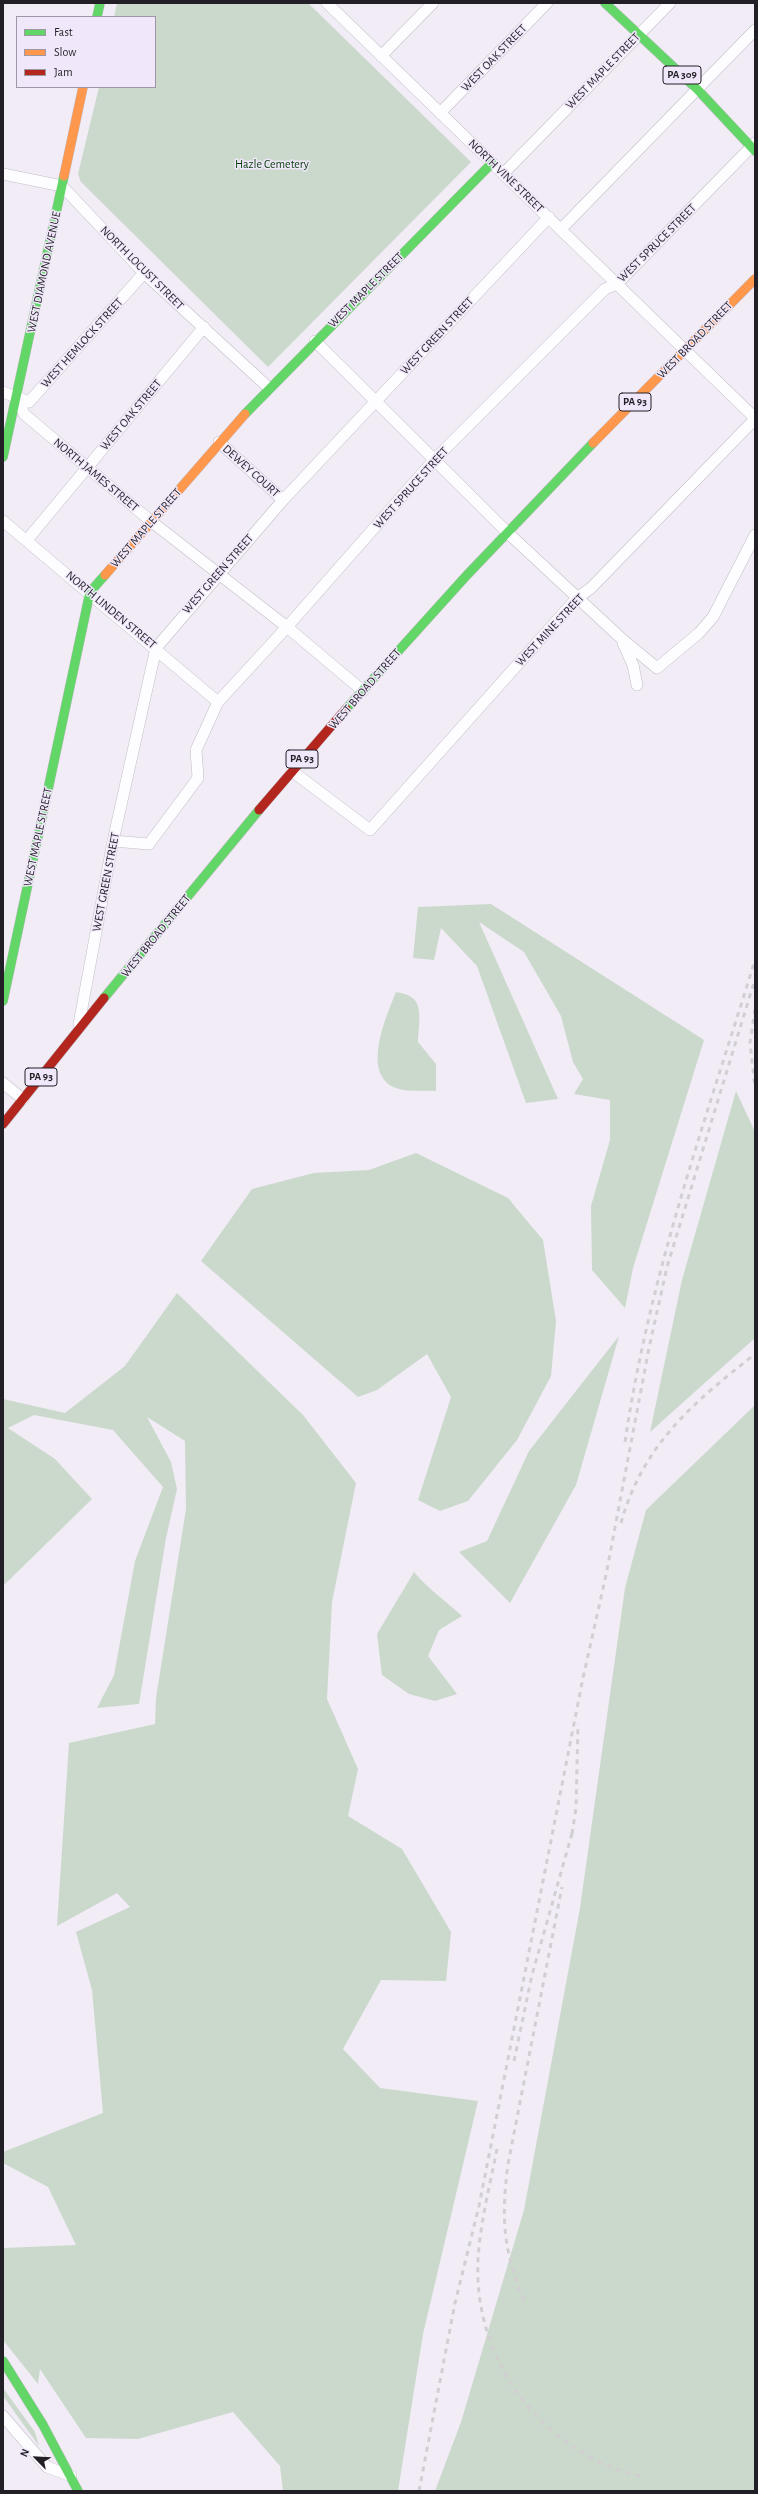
<!DOCTYPE html>
<html>
<head>
<meta charset="utf-8">
<style>
  body { margin:0 }
  #map { position:relative; width:758px; height:2494px; overflow:hidden; background:#f1ecf6; font-family:"Alegreya Sans",sans-serif }
  canvas { display:block }
  .frame { position:absolute; inset:0; border:4px solid #231f26; pointer-events:none }
  .legend { position:absolute; left:16px; top:16px; width:140px; height:72px; box-sizing:border-box; background:#f0e8fa; border:1px solid #9e98a5; margin:0; padding:5px 7px; list-style:none; font-size:12px; color:#231f26 }
  .legend li { display:flex; align-items:center; gap:8px; height:20px }
  .legend b { width:20px; border:1px solid #9e98a5 }
  .north { position:absolute; left:16px; top:2438px; width:40px; height:40px; -webkit-text-stroke:3px #f0e8fa; paint-order:stroke; rotate:294deg; font-size:11px; font-weight:700; line-height:16px; text-align:center; color:#231f26 }
  .north::after { content:''; display:block; margin:auto; width:14px; height:18px; background:#231f26; clip-path:polygon(50% 0,100% 100%,50% 72%,0 100%) }
</style>
</head>
<body>
<div id="map">
<canvas width="758" height="2494"></canvas>
<div class="frame"></div>
<ul class="legend">
<li><b style="height:5px;background:#63d668"></b>Fast</li>
<li><b style="height:5px;background:#ff974d"></b>Slow</li>
<li><b style="height:5px;background:#b3261e"></b>Jam</li>
</ul>
<div class="north">N</div>
</div>
<script>
const g = document.querySelector('canvas').getContext('2d');
g.lineJoin = 'round';
function fill(path, color) {
  g.fillStyle = color;
  g.fill(path, 'evenodd');
}
function trace(path, color, width, dash) {
  g.strokeStyle = color;
  g.lineWidth = width;
  g.lineCap = dash ? 'butt' : 'round';
  g.setLineDash(dash || []);
  g.stroke(path);
}
function write(font, color, halo, rows, align = 'center') {
  g.font = font + ' "Alegreya Sans",sans-serif';
  g.lineWidth = 3;
  g.setLineDash([]);
  g.textBaseline = 'middle';
  g.strokeStyle = halo;
  g.fillStyle = color;
  for (const [text, x, y, turn = 0] of rows) {
    g.save();
    g.translate(x, y);
    g.rotate((+turn || 0) * Math.PI / 180);
    g.textAlign = isNaN(turn) ? turn : align;
    if (halo) g.strokeText(text, 0, 0);
    g.fillText(text, 0, 0);
    g.restore();
  }
}
const green = new Path2D(`
  M117,3H308L471,162L268,367L81,182L78,174L99,87H155V17H114Z
  M491,904L704,1040L633,1268L625,1308L592,1270L591,1206L610,1140V1100L574,1094L583,1079L573,1062L561,1016L524,952L479,922L558,1099L526,1103L477,966L441,928L434,960L413,958L418,907Z
  M396,992C401,993 407,994 411,997C424,1004 418,1030 418,1042L436,1064V1091C424,1090 410,1092 399,1089C359,1078 386,1017 396,992Z
  M736,1091L755,1132V1338L650,1432L682,1280Z
  M416,1153L508,1198L543,1240L556,1321L551,1376L517,1440L468,1501L440,1511L418,1500L451,1397L427,1354L377,1390L358,1397L201,1261L252,1189L314,1173L369,1170Z
  M177,1293L303,1415L356,1483L332,1602L327,1699L358,1769L348,1816L402,1849L451,1932L446,1981L381,1980L343,2049L380,2088L478,2101L423,2334L398,2491H283L280,2466L233,2412L138,2439L86,2438L40,2369L38,2384L3,2340V2248L76,2245L48,2187L3,2163V2152L103,2113L92,1990L76,1932L130,1907L117,1893L57,1926L69,1743L155,1724L156,1698L186,1509L185,1441L147,1417L171,1462L177,1489L166,1538L139,1704L97,1708L114,1675L135,1561L163,1487L113,1430L34,1415L8,1428L55,1459L92,1499L3,1586V1399L65,1413L125,1366Z
  M619,1336L576,1485L510,1603L459,1552L487,1541L529,1451Z
  M755,1405V2491H435L461,2422L524,2210L580,1908L625,1588L646,1510Z
  M414,1572C428,1589 446,1601 462,1616L439,1630L428,1656L457,1694L435,1701L409,1694L382,1675L377,1634Z
  M3,2388L35,2432L39,2446L3,2396Z`);
const street = new Path2D(`
  M327,3L755,418
  M381,56L433,3
  M440,113L547,3
  M3,174L62,186L144,273L269,388
  M503,174L670,3
  M561,229L755,30
  M315,341L508,533L623,640L657,668L699,633L713,617L755,535
  M3,392L29,402L144,273
  M17,396L24,414L152,522L287,627L363,691
  M219,442L283,500
  M3,521L218,702
  M27,540L204,327
  M623,643L633,665L637,685
  M292,771L370,830L577,598L591,588L755,419
  M113,841L149,844L198,778L196,750L218,702L287,627L434,460L605,289L617,284L755,143
  M79,1024L113,841L156,648L283,500L549,217
  M3,1083L23,1099
  M3,2416L47,2467L71,2476`);
const fast = new Path2D(`
  M605,3L697,89L755,151
  M97,17L100,3
  M245,414L492,163
  M3,457L64,176
  M346,709L467,575L593,443
  M104,998L259,810
  M3,1001L90,592L105,575
  M3,2361L43,2425L78,2491`);
const slow = new Path2D(`
  M64,176L83,87
  M593,443L755,279
  M105,575L245,414`);
const jam = new Path2D(`
  M259,810L346,709
  M3,1124L104,998`);
const rail = new Path2D(`
  M755,1009L750,1043L755,1088
  M625,1442C649,1277 706,1119 755,960
  M621,1523C643,1444 694,1402 755,1354
  M572,1834L576,1808L578,1724
  M514,2061L532,1975L573,1830
  M497,2149C490,2185 480,2223 478,2260C474,2343 520,2420 593,2459C609,2468 627,2472 644,2477
  M524,2301C503,2250 501,2218 508,2164L562,1887
  M419,2491L455,2303L479,2206L583,1678L606,1575L649,1348L667,1267L755,979`);
const shields = [
  [682,75,38],
  [635,402,32],
  [302,759,32],
  [41,1077,32]
];
const shieldNames = [
  ["PA 309",682,75],
  ["PA 93",635,402],
  ["PA 93",302,759],
  ["PA 93",41,1077]
];
const streetNames = [
  ["WEST OAK STREET",494,58,-46],
  ["WEST MAPLE STREET",603,71,-46],
  ["NORTH VINE STREET",506,176,44],
  ["WEST SPRUCE STREET",657,243,-45],
  ["NORTH LOCUST STREET",142,268,45],
  ["WEST DIAMOND AVENUE",44,272,-78],
  ["WEST MAPLE STREET",366,290,-45],
  ["WEST GREEN STREET",437,336,-47],
  ["WEST BROAD STREET",695,340,-46],
  ["WEST HEMLOCK STREET",82,343,-48],
  ["WEST OAK STREET",131,415,-50],
  ["DEWEY COURT",251,471,42],
  ["NORTH JAMES STREET",96,475,40],
  ["WEST SPRUCE STREET",411,488,-48],
  ["WEST MAPLE STREET",146,528,-49],
  ["WEST GREEN STREET",218,574,-49],
  ["NORTH LINDEN STREET",111,610,40],
  ["WEST MINE STREET",550,630,-47],
  ["WEST BROAD STREET",365,689,-49],
  ["WEST MAPLE STREET",38,837,-78],
  ["WEST GREEN STREET",106,882,-79],
  ["WEST BROAD STREET",156,936,-51]
];
const parkNames = [
  ["Hazle Cemetery",272,164]
];
fill(green, '#cbd9cc');
trace(street, '#c1bec5', 12);
trace(fast, '#c1bec5', 10);
trace(slow, '#c1bec5', 10);
trace(jam, '#c1bec5', 10);
trace(street, '#fdfcfe', 11);
trace(fast, '#63d668', 9);
trace(slow, '#ff974d', 9);
trace(jam, '#b3261e', 9);
trace(rail, '#d1cfd1', 3, [5, 5]);
for (const [x, y, w] of shields) {
  const box = new Path2D();
  box.roundRect(x - w / 2, y - 9, w, 18, 3);
  g.fillStyle = '#f0e8fa';
  g.fill(box);
  trace(box, '#231f26', 1);
}
write('bold 11px', '#231f26', null, shieldNames);
write('12px', '#231f26', '#f0e8fa', streetNames);
write('12px', '#033906', '#f0e8fa', parkNames);
</script>
</body>
</html>
